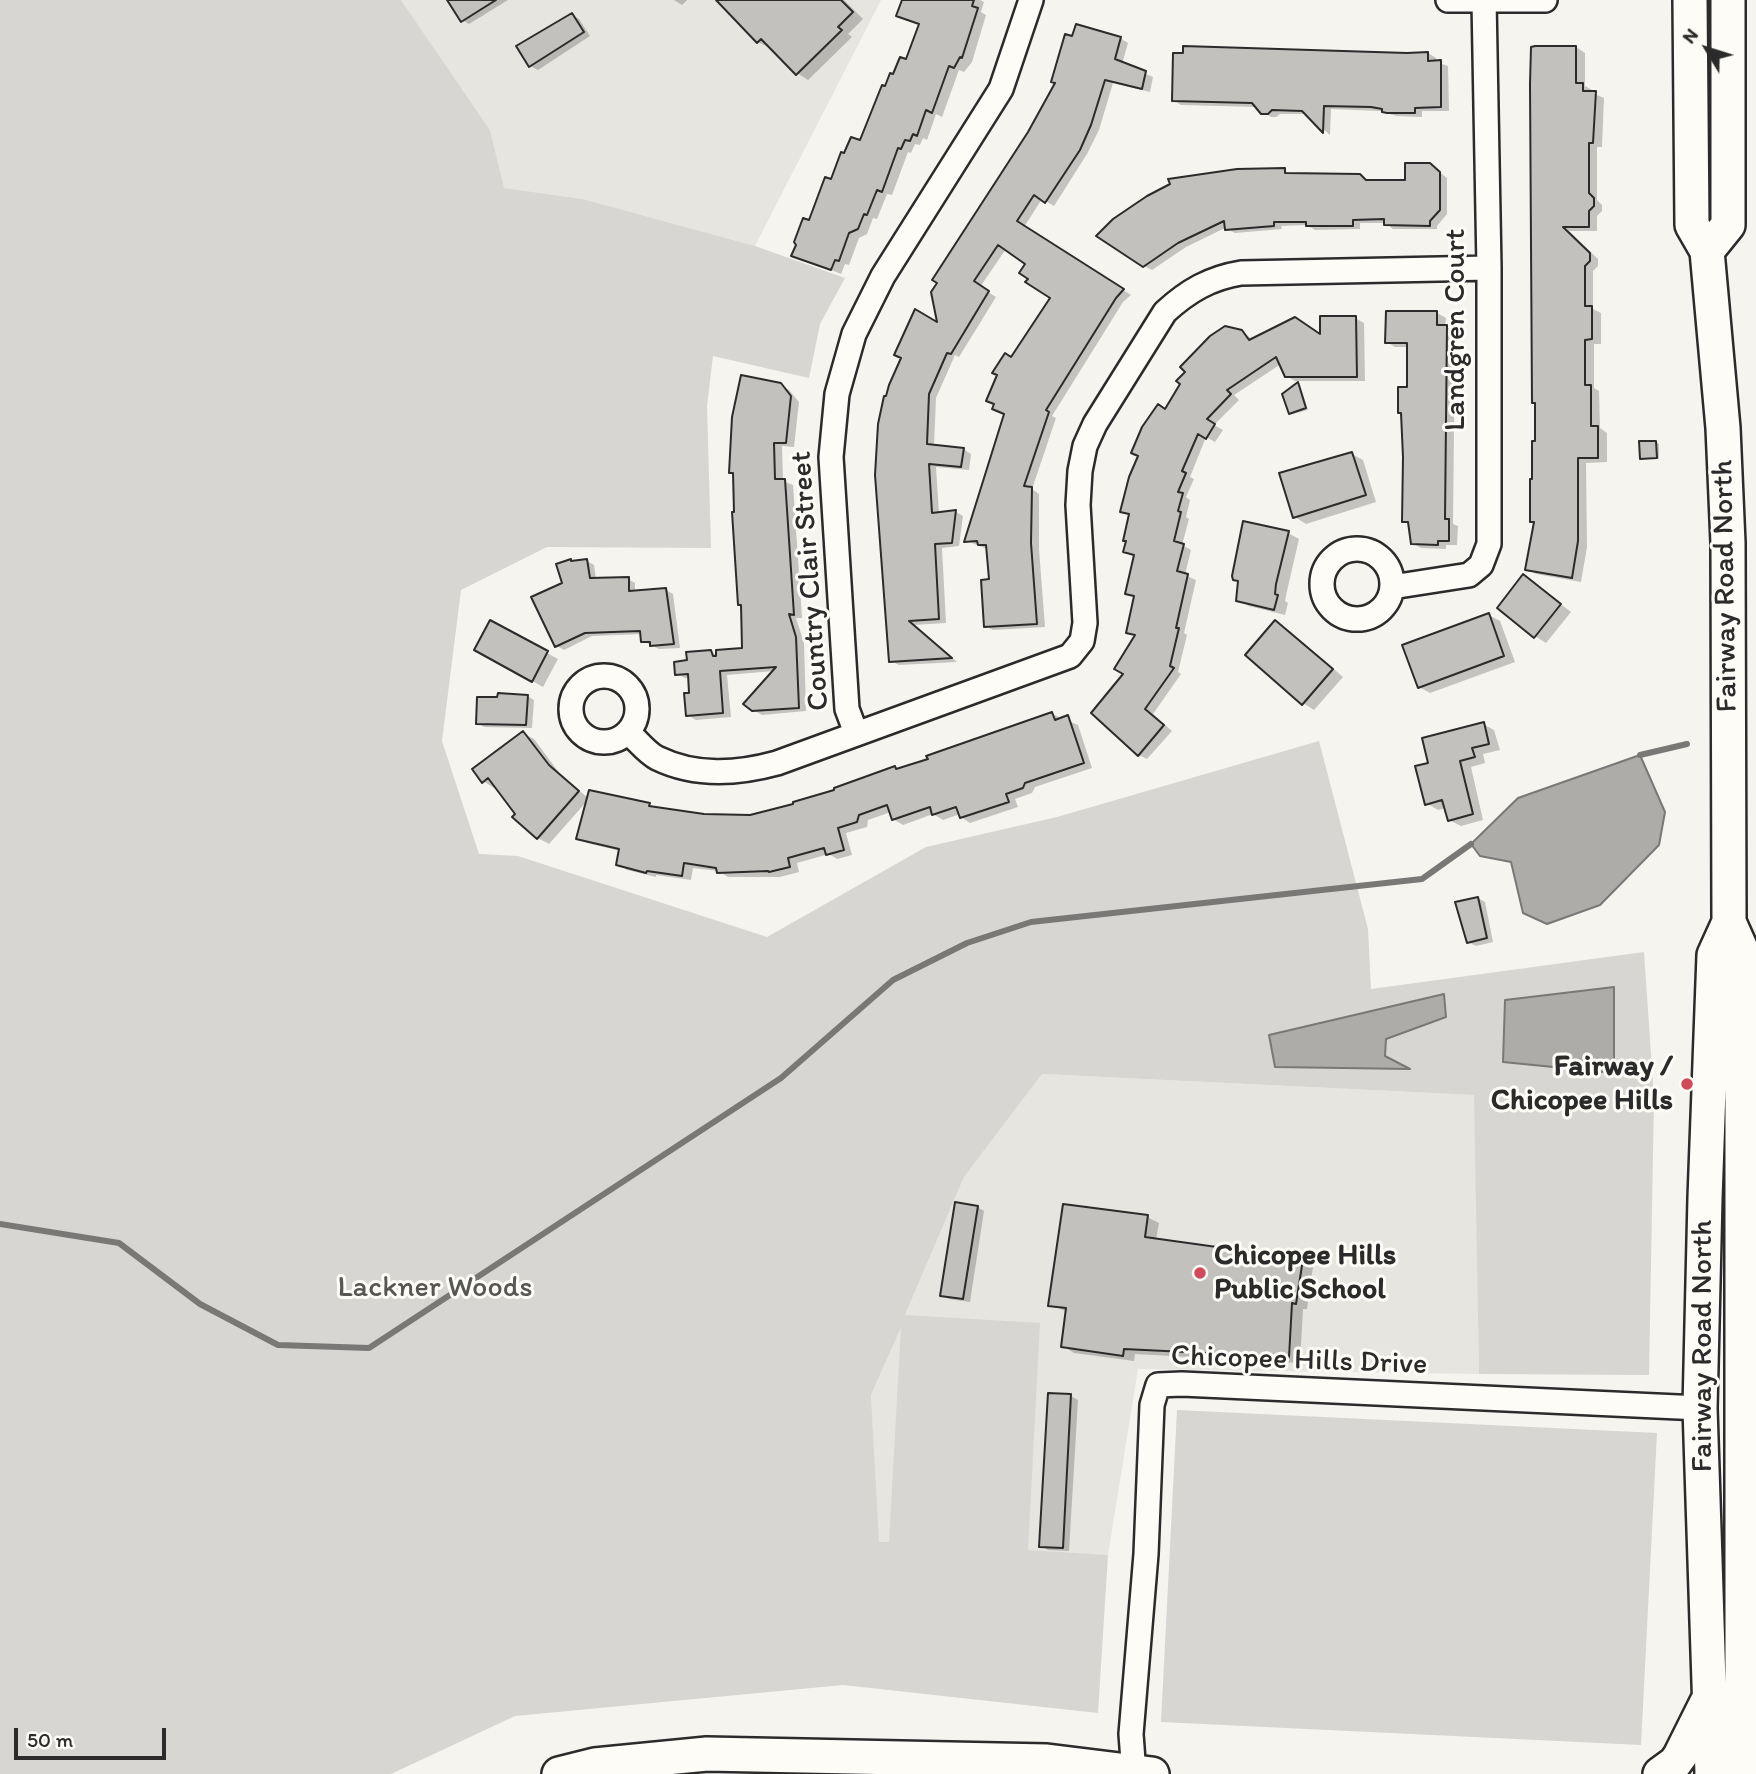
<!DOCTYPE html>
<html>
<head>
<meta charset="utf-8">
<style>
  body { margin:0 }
  #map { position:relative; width:1756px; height:1774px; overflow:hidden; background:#f5f4ef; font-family:Itim,sans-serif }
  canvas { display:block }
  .north { position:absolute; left:1672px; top:14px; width:70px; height:70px; -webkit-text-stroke:5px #fdfcf7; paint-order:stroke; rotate:308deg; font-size:19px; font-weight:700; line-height:28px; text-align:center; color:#2b2b2b }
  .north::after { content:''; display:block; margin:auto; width:24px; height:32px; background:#2b2b2b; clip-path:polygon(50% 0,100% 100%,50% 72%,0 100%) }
  .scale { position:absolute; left:14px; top:1728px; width:152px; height:32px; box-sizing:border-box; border:4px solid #2b2b2b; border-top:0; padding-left:9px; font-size:21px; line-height:24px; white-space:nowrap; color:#2b2b2b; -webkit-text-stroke:5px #fdfcf7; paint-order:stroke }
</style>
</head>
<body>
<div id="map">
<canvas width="1756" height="1774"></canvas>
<div class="north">N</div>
<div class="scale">50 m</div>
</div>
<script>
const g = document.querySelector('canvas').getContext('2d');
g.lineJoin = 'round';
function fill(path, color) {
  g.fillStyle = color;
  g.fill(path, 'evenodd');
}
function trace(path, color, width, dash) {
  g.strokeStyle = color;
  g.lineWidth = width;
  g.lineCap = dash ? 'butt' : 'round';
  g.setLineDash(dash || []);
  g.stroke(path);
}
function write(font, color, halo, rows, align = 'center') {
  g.font = font + ' Itim,sans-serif';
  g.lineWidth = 6;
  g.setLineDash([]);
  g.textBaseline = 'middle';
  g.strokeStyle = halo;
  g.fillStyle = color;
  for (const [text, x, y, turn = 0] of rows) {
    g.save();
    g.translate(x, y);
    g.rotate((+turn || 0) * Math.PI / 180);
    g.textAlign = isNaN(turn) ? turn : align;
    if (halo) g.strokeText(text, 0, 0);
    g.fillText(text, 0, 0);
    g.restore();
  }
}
const built = new Path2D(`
  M401,0H881L755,246L583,199L503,188L490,130Z
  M1042,1074L1475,1095L1479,1374L1138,1369L1108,1555L878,1542L871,1395L964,1177Z`);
const green = new Path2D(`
  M0,0H401L490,130L504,188L583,199L755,246L845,278L820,324L809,378L713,356L707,406L711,548L547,547L461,590L442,741L479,854L518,856L767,937L926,847L1057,817L1319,741L1368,929L1371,989L1644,952L1654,1098L1649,1375L1479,1374L1474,1095L1042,1074L964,1177L905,1315L1040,1323L1028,1550L1108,1555L1098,1713L843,1685L515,1716L391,1774H0ZM901,1327L889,1542H879L871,1395Z
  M1177,1410L1657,1433L1641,1745L1161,1722Z`);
const water = new Path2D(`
  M1640,755L1665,812L1659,845L1600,905L1547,924L1523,913L1511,862L1480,856L1471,844L1518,798Z
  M1614,987V1073L1503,1062L1505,1000Z
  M1444,994L1446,1017L1386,1039L1385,1056L1410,1069L1275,1067L1269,1035Z`);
const shadow = new Path2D(`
  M450,0H508L469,24L462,20Z
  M674,0H687L682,5Z
  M718,0H844L863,19L848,34L852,37L808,80L797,73L771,46L770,48L758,42Z
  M903,0H980L984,2L981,12L986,15L972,62L964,72L959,70L942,117L936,114L927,140L923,138L920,145L915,144L911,153L908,152L892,195L887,194L877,219L873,218L867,234L859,238L849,265L845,264L841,274L794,255L832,181L861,142L886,88L907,61L920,25L898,15Z
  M572,15L579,19L590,36L538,70L530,66Z
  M1120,38L1128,43L1122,64L1153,77L1150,92L1113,83L1099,130L1087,154L1054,206L1042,199L1024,227L1131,295L1123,302L1052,416L1056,418L1032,489L1039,494V549L1045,627L993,630L985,626L990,581L987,549L967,541L1006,414L1012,359L1053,297L1030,278L1028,264L1006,249L980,287L996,297L959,357L955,355L936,398L934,446L963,449L971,454L969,470L936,467L939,514L956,512L963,516L959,546L942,548L946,623L914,625L957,662L899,665L891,661L877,475L940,325Z
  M1576,47L1585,53V86L1592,90V93L1604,98L1602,147H1597V200L1602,205V211L1597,216V231H1569L1598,259V266L1593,271V309L1601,313V344H1594V388L1599,391L1600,428L1607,433V462L1586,463L1587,547L1581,582L1536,574L1527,569L1536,523L1534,481L1537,442Z
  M1428,53L1436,58V62L1448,66L1449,111H1422V117L1396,116L1380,111L1331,109L1330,135L1307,114H1280L1276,117H1271L1257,107L1181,105L1173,100L1407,55Z
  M1429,164L1447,178V214L1437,226V229H1393L1386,223H1360V229L1315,230L1307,225L1281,226L1282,229L1235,233L1225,228L1186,247L1152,270L1144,266L1284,170L1292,175L1368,182L1407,181Z
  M1437,313L1446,318L1445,326L1455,332L1453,524L1458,526L1457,545H1446V549L1421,548L1412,543L1410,525L1403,521V414L1400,412L1409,388V347H1395L1387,342Z
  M1355,318L1364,323L1365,381H1295L1286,376L1281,364L1234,395L1239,400L1214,425L1223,430L1215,442L1206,437L1190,477L1194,479L1186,497L1190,500L1186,517L1189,519L1182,545L1191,550L1185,575L1196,580L1184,633L1187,635L1178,672L1181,674L1153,714L1172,731L1147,759L1139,755L1126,674L1136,637L1128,632L1135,598L1127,593L1136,557L1125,551L1130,516L1122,511L1166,411L1242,331L1253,340L1321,336Z
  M1298,384L1300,385L1308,410L1293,414L1290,413Z
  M780,385L789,390L799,402L794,447L782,446L783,481L793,485L802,618H796L804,643L806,711L762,715L753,710L774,671L727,675L731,717L696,720L688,715L691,695L690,678H685L677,674L688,662L711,652L718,656L744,649L735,474L731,472Z
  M1656,442L1659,444V459L1642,458Z
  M1352,454L1363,460L1376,502L1306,524L1295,517Z
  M1288,533L1299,539L1287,591L1285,601L1288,603L1285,615L1249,606L1238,600Z
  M587,561L594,565L596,579H628L635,583V592L666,590L673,594L680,648L659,649L643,641L642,634L592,636L564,650L557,646L564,584Z
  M1524,576L1571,612L1546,643L1535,636Z
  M1489,615L1500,621L1515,662L1430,693L1419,687Z
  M1276,622L1287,629L1343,677L1314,710L1303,703Z
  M491,623L558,659L543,687L477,650Z
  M527,696L534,700L532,728L484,727L477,723Z
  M1052,714L1078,725L1092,768L1035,787L1032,793L1015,799L1018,807L970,823L961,817L960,814L943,820L933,814L903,825L893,819L891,812L868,820L867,827L846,833L852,855L837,859L829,854L797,863L799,872L780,877H728L718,871L693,868L691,880L656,875V877L627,870L618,864L620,851L587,843L578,838L588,800L549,844L538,838L496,786L494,788L483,781L523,733L534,739L560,774L588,798L590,792L650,805L657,809L703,816L751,817L796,805L898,770Z
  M1483,724L1494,730L1500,750L1483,754L1485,763L1471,767L1483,820L1461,826L1449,820L1446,808L1438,810L1426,803Z
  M1478,898L1485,902L1493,942L1476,946L1468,942Z
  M977,1207L984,1211L970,1302L949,1299L942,1295Z
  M1147,1217L1159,1223L1156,1240L1302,1260L1313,1267L1307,1309H1303L1300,1363L1135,1354L1134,1361L1074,1353L1063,1346L1068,1312L1050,1305Z
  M1071,1396L1078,1400L1069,1551L1048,1550L1041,1546Z`);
const stream = new Path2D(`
  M1640,755L1687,744
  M0,1224L119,1243L200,1304L278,1345L369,1348L781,1078L893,980L967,943L1031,922L1422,879L1471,844`);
const building = new Path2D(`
  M447,0H496L461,22Z
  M716,0H841L853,12L838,27L842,30L796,75L761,39L757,43Z
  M902,0H974L972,6L978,8L962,58L960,57L954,68L949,66L932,113L926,110L917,136L913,134L910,141L905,140L901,149L898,148L882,192L877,190L867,215L864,214L858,229L849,233L839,261L835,260L831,270L791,256L796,245L794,242L803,218L809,220L825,177L831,179L841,152L844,153L851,137L860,140L882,85L885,86L890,73L893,74L900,57L906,59L919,24L896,16Z
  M572,13L584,32L529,67L516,46Z
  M1076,24L1121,37L1115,59L1146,71L1142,89L1105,80L1091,125L1080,150L1045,203L1034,195L1017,221L1124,289L1116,298L1046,410L1049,412L1024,486L1032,487L1031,543L1037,624L984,627L981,580L989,579L986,545H978L977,541L964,542L1004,414L992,409L994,404L986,401L997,375L992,373L1005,353L1011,357L1050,298L1025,282L1028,279L1019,273L1025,264L998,245L974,281L989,291L951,354L947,353L929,394L927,444L964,448L961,467L929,464L932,513L956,510L952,543L935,544L939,619L909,621L952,658L889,662L875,475L878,424L884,396H886L889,385L901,358L894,355L915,309L937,322L931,292L937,283L932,280L1028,132L1055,83L1051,82L1065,34L1072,36Z
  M1183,46L1407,53L1428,52V61L1441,60V107L1415,108V113H1387L1382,112V109L1371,107L1324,106L1323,133L1302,111L1272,110L1268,114H1261L1252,103L1172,101L1173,53H1183Z
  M1535,46H1576V83H1583V91H1596L1593,143H1589V193L1594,198V206L1589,211V227H1563L1590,253V261L1585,266V306H1592V339L1585,340V385H1591V426H1598V458H1578V541L1572,578L1525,570L1534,522H1530V479H1532V441H1535V403H1532L1530,84L1531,47Z
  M1405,163H1430L1440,172V210L1430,221V226L1384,225V219L1353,220V226H1306V222H1274V226L1225,230L1224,221L1178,243L1143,267L1096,236L1113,219L1147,196L1170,184L1168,179L1237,169L1285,168V173L1360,174L1366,180H1405Z
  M1386,311H1437V325H1447L1445,519H1449V541H1438V545L1411,544L1408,522H1402L1403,457L1401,413H1398V387H1407V343H1385Z
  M1320,316H1356L1357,377H1285L1276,357L1227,390L1231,394L1207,419L1215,424L1206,439L1198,434L1182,471L1186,473L1178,492L1183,493L1178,511L1181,512L1174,541L1184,544L1177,571L1188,574L1176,628H1179L1170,666L1174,668L1145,709L1164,725L1138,756L1091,713L1123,674L1114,669L1135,635L1126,633L1134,596L1125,594L1134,555L1123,552L1126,541H1123L1129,514L1120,512L1129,477L1138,456L1131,453L1142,427L1158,404L1165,409L1180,384L1176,381L1185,372L1180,367L1210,336L1225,326L1242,330L1249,340L1295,317L1320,334Z
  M741,375L781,383L791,396L786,443H774L775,479H785L794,615L789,614L796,637L799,708L752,711L743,704L776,667L720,671L723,713L686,716L684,693H689L688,674L675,675L674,662L687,660L686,652L711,650L713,656H716V650L742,648L741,605H738L732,512H734L733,473H729L732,417Z
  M1298,382L1306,408L1289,414L1282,394Z
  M1639,441H1656L1657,458L1640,459Z
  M1352,452L1366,495L1293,518L1279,473Z
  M1243,521L1289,531L1276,584L1275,594L1278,595L1274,610L1236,601L1238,581L1233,580L1232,576Z
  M571,559V561L587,559L590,578L629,577V591L666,588L674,644L650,646V642H641L640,631L585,633L555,647L531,597L562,583L556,564Z
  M1523,574L1561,604L1534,638L1497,608Z
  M1489,613L1504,656L1418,688L1402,645Z
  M490,620L548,651L532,682L474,650Z
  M1275,620L1333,669L1302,705L1245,655Z
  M498,693L528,695L526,725L476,724L477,697H497Z
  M1052,712L1055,720L1068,715L1084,763L1025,783L1023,788L1006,794L1009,802L960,818L956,807L932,815L930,807L892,820L887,805L859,815L857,822L838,828L844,850L826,855L824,848L788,858L790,867L769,872L768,871L717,873L716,868L684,863L682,876L647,871L646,873L616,865L619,849L576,839L589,790L650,803L649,806L704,814L750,815L793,804V802L834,790V788L895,766L896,769L928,759L926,756Z
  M1484,722L1489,744L1472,748L1475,757L1460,761L1473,814L1448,821L1442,800L1425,805L1415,766L1428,763L1422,738Z
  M523,731L549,765L579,791L537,839L512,817L515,814L488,778L482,783L472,769Z
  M1478,897L1487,938L1467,943L1455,902Z
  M955,1202L978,1206L963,1299L940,1296Z
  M1063,1204L1148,1215L1145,1237L1303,1259L1296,1304L1292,1303L1289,1357L1124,1349L1123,1356L1061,1347L1066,1308L1048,1306Z
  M1048,1393L1071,1394L1063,1548L1039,1547Z`);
const street = new Path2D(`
  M1448,0H1545
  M1322 584a35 35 0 1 1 70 0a35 35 0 1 1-70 0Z
  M1392,587L1469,575L1481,565L1489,544V268L1484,0
  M571 709a33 33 0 1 1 66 0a33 33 0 1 1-66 0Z
  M628,732C637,740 647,753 657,758C696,777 737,774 777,763L1070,656L1082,641L1085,623L1078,505L1080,471L1085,446L1095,424L1165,312C1188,291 1210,278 1241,273L1489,268
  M856,733L847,709L831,457L837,394L854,334L883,276L1001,89L1031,0
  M1134,1774L1131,1734L1146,1554L1152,1405L1158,1385L1182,1384L1700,1408`);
const secondary = new Path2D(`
  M1690,0L1692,225L1707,251L1723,428L1728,543L1729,922L1742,951V1765L1738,1774
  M1707,251L1728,225V0
  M559,1774L595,1765L707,1754L1047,1761L1152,1774
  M1660,1774L1675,1763L1680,1756L1707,1702
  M1712,1774L1700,1408L1705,1198L1714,955L1729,922`);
const markers = [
  [1687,1084,7,"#d1495b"],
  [1200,1273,7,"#d1495b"]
];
const streetNames = [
  ["Landgren Court",1456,330,-90],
  ["Country Clair Street",811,581,-94],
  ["Fairway Road North",1726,586,-91],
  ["Fairway Road North",1703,1346,-90],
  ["Chicopee Hills Drive",1299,1361,2]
];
const poiNames = [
  ["Fairway /",1673,1067],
  ["Chicopee Hills",1673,1101],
  ["Chicopee Hills",1214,1256,"left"],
  ["Public School",1214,1290,"left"]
];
const parkNames = [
  ["Lackner Woods",435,1288]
];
fill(built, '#e6e5e0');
fill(green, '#d7d6d2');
fill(water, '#adaca9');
trace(water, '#797877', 2);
fill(shadow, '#0003');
trace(stream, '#797877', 6);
fill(building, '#c2c1be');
trace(building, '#2b2b2b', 2);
trace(street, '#2b2b2b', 28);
trace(secondary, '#2b2b2b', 38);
trace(street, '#fdfcf7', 23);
trace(secondary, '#fdfcf7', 33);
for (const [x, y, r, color] of markers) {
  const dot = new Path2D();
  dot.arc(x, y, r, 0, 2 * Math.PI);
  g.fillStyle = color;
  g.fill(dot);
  trace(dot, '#fdfcf7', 2.5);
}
write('30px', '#2b2b2b', '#fdfcf7', streetNames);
write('bold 30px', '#2b2b2b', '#fdfcf7', poiNames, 'right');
write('30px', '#565655', '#fdfcf7', parkNames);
</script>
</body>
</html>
